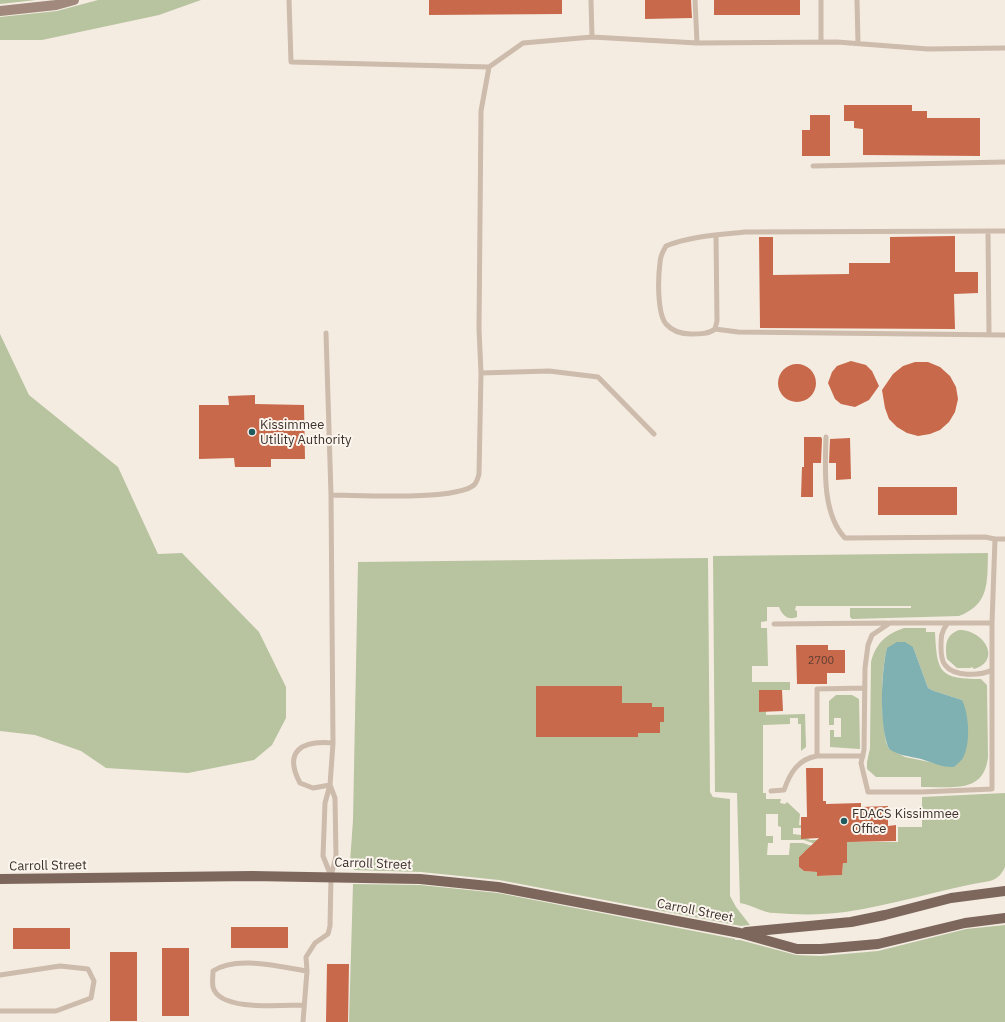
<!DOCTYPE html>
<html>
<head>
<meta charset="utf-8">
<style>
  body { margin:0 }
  canvas { display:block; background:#f4ebe1 }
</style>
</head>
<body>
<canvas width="1005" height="1022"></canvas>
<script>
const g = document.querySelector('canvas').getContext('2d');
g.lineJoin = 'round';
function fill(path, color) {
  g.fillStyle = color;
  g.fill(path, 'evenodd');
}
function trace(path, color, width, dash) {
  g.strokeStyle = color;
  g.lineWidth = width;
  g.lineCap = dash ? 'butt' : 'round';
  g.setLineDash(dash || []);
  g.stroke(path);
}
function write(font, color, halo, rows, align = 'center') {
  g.font = font + ' "IBM Plex Sans",sans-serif';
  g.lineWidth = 4;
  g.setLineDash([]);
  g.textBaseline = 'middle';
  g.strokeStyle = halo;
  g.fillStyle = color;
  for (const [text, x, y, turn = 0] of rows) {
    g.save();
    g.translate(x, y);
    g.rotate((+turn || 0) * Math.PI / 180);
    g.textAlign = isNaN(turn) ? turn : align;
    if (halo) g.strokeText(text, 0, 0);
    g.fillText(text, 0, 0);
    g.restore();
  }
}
const green = new Path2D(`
  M0,0H36L0,4Z
  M98,0H201L159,15L42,40H0V17L57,11Z
  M0,334L29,395L118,467L158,554L182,553L259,632L286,687V718L272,745L254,760L188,773L106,768L81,751L35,735L0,731Z
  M988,553C987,582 990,604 959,616L852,619L850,617V608H911V606H796L795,610L797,611V617C788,621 782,615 779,607H767V621L761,622V628H767L768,666H752V682H790V690H759V712L766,711V715L805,714L806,747L801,751V724H798V718H790V724L763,725V793H766V799H781L780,803L785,804L787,802L800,814L799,825H801V828H793V834L801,835L810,840H826L823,847L804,840H781V827L778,826V814H766V836H773V843H768L767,855H789L790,843H803L821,849L818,852H804L799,857V867L804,871L817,872V876L842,875L843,863L847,862V852L840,844L839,839L859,842H898V827H922V797L1005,793V867C1002,874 997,879 990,881C941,889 894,905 845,912C823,915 798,915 775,913C762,913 753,905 740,903L737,793L715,792L713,556Z
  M708,558L710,792L713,797L730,799V896L736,907L750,925L741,926L499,880L421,872L354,870V862H350L353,820L358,562Z
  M904,628H926V632H935C937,672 939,679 981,679L987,685L988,757C984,795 950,786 921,787V777H876L867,769V762L870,748L871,662C876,643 886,634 904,628ZM913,647L928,688L934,691L962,700C965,726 973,746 954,767L905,757L889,749L886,742C881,712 880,677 887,648Z
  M959,630C985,630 1002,661 974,669L972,667L970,668H957L947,659C945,646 945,635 959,630Z
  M836,695H852L859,699L860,749L830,747V730H834V737H841V718H834V725H829V701Z
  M353,884L420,885L498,893L735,939V940H740L796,955L821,956L878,951L966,929L1005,925V1022H349Z`);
const water = new Path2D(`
  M897,642H905L913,647L928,688L934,691L962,700C969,714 971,743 963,758C961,761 957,764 954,767C942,768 932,762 921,759C909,756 899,756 889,749C879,726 881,672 887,648Z`);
const building = new Path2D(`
  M429,0H562V14L429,15Z
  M645,0H691L692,18L645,19Z
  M714,0H800V15H714Z
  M844,105H912V111H927V118H980V156L863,155V129L854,128V121H844Z
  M810,115H830V156H802V130H810Z
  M955,236V272H978V293L954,294L955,329L760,328L759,237H773V275L849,274V263H890V237Z
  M851,361L866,365L872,371L879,386L869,400L855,407L841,404L835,399L828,383L832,372L837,366Z
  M915,362H928L940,367L950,376L956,387L958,399L955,412L949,422L940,430L930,434L918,436L907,433L897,427L889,419L885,408L882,390L893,374L903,366Z
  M778 383a19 19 0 1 1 38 0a19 19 0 1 1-38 0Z
  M255,395V404L304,405L305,459H271V467H235L234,458L199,459V405H229L228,396Z
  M804,437H821L822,439L821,463H813V497H801L802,467H804Z
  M850,438L851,479L836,480V463H829L830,439Z
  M878,487H957V515H878Z
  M796,645H828V650H845V673H827V684H797Z
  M536,686H622V703H652V707H664V722H660V733H638V737H536Z
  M759,690H782L783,711L759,712Z
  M806,768H823V801H826V804L861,803V807L888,806V826L896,825V841L847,842V863H843L842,875L817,876V872L804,871L799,867V857L819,838L801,839V817H807Z
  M231,927H288V948H231Z
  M13,928H70V949H13Z
  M162,948H189V1016H162Z
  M110,952H137V1021H110Z
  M327,964H349L348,1022H326Z`);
const lane = new Path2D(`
  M289,0L291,62L489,67
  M591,0L592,37
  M695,0L697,43
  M821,0V42
  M857,0L858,43
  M813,166L1005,162
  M988,231L989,334
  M716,235L717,321L715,329C709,334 700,334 691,334C682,334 673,332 666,324C657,313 658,277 660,263C660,257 663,251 666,246C691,236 719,235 745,232L1005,231
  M715,329L738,332L1005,335
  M326,333L331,495L333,743L330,785L325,803L323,856L331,876
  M481,373L549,371L598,377L654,434
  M826,437C825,468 822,514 845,538L985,537L995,539
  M331,495C359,495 455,501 474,485C477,482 478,478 479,474L481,373L479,329L481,111L489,67L523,43L592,37L697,43L837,42L928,49L1005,48
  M992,623H890L872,635L868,645L865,668L864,750L861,763L868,792H921L992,789V623L995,539H1005
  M774,624L887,623
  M947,624C941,632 941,637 941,647C941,653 941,660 945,665C954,677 980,676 992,670
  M817,756H863
  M330,785L313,788L300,783C283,751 302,740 333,743
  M771,791L784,790C790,773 798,759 817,756V689L865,688
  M0,975L60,966L88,969L94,981L91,998L56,1011H0
  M304,1005C284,1005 219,1012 213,987C212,982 213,976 213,971C236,955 280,967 307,971
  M303,1022L307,971L306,957L315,943L328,934L330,926L331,876L336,856L335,798L330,785`);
const secondary = new Path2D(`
  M0,11L56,5L74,0`);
const primary = new Path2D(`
  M0,879L252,876L420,879L498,887L740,933L797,949H821L878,944L965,923L1005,918
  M746,932L851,922L885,915L951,898L1005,891`);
const markers = [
  [252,432,4,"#1f5a5e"],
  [844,821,4,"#1f5a5e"]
];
const numberNames = [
  ["2700",821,661]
];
const poiNames = [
  ["Kissimmee",260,425],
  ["Utility Authority",260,440],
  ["FDACS Kissimmee",852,814],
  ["Office",852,829]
];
const streetNames = [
  ["Carroll Street",373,864,2],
  ["Carroll Street",48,866,-1],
  ["Carroll Street",695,911,11]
];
fill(green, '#b8c4a0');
fill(water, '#7fb0b2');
fill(building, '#c8694b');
trace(lane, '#cdbbac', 5);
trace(secondary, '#a18a7d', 10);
trace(primary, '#7d675c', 10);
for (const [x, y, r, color] of markers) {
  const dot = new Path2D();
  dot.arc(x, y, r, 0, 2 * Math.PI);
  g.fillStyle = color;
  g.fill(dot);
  trace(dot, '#fbf5ee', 1.5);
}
write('11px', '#5e3e33', null, numberNames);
write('13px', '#3b302b', '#fbf5ee', poiNames, 'left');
write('13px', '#3b302b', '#fbf5ee', streetNames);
</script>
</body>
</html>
